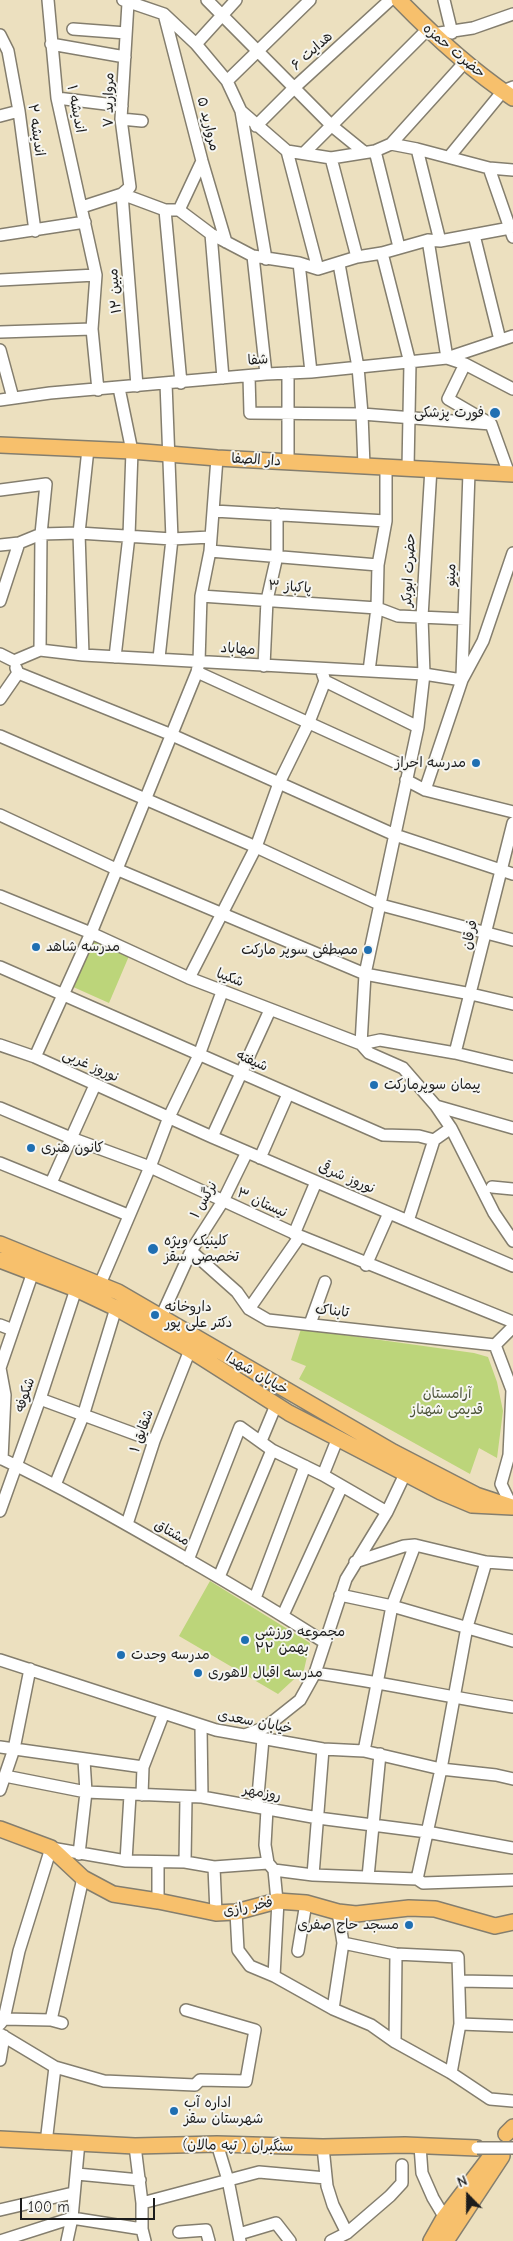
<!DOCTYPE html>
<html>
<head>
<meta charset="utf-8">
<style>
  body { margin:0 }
  #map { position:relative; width:513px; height:2241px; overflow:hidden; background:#ece0bf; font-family:"Comic Neue",sans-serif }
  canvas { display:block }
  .north { position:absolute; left:443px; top:2171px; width:50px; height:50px; -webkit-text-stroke:4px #f6f6f2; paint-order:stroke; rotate:338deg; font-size:14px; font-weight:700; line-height:20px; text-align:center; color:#1c1c1c }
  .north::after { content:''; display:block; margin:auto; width:18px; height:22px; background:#1c1c1c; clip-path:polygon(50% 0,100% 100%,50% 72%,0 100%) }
  .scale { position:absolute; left:20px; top:2198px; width:135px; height:22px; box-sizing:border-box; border:2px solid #1c1c1c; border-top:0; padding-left:6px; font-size:15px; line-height:18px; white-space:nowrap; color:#1c1c1c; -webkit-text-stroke:4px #f6f6f2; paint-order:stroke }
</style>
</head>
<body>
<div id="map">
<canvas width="513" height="2241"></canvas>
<div class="north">N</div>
<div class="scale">100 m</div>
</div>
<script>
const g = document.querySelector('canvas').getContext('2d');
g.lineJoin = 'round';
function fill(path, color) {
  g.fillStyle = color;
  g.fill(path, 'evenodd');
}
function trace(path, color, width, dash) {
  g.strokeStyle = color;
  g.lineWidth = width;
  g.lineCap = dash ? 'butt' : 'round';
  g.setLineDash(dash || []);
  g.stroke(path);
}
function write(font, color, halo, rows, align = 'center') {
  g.font = font + ' "Comic Neue","Playpen Sans Arabic",sans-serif';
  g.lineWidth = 4;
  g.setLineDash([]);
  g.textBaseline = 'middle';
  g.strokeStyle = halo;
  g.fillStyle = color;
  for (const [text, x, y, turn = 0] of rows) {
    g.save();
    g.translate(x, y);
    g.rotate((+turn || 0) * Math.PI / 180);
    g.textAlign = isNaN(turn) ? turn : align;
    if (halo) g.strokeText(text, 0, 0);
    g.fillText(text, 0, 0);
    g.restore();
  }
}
const green = new Path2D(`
  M92,939L129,956L109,1003L71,986Z
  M301,1329L474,1353L488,1357L497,1382L503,1411L497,1458L479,1448L470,1474L299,1379L306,1366L291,1360Z
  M210,1581L310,1643L304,1670L278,1694L179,1636Z`);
const minor = new Path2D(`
  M48,0L57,98L96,275L92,329L98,390
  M123,0L164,14L196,44L227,81L241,111L287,151L331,158L375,151L391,144L417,149L489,168L513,170
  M207,0L332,126L364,152
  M444,0L452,33
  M128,3L121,119L130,187L122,194L137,386
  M164,14L202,161L226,242
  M73,29L126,33
  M433,34L473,28L513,14
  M0,35L8,51L19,111L35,231
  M51,44L125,57
  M196,44L236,0
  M227,81L310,0
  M57,98L122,106
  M241,111L266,259
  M0,116L19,111
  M121,119L142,121
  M256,126L295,87L390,0
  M391,144L465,62
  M417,149L440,241
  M287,151L318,269
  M375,151L399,247
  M304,153L427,30
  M449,157L503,91L513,87
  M331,158L357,257
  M489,168L513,237
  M82,207L122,194L165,210H179L211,234L253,256L299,263L318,269L357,257L382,253L428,240L440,241L510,228
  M165,210L181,383
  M179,210L202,161
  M211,234L223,378
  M0,235L85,222
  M474,235L500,340
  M428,240L447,358L513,336
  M382,253L410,363L408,468
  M253,256L266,374
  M299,263L311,372
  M339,264L358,367L362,414L364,466
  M0,280L96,275
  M0,332L92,329
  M0,350L13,398
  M465,364L448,399L491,424L509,474
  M288,373V462
  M249,376L250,413L362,414L491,424
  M0,400L50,393L266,374L311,372L447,358L465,364L513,389
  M0,490L46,484L41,534L40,650
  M214,511L386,521
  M0,545L19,543L41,534L79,533L172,539L210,537
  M210,551L378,565
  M201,596L377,608L398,616L464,619
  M0,601L19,543
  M0,654L14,661
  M83,655L79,533L88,449
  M115,657L129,536L132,451L119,388
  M159,658L172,539L166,383
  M14,661L40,650L83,655L424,674L462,680
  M264,666L267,600L277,556V514
  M369,671L377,608L378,565L386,521V466
  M197,672L408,768
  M18,673L172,735L395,835L513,874
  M462,676L469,472
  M325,681L418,727
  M0,699L18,673L16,668
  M0,736L256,847L381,905L513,940
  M406,780L425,790L513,812
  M425,790L462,680L483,641L513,553
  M0,815L116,869L365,974L471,994L513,1004
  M0,896L91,933L189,978L361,1044L369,1053L403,1068L436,1106L451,1128L494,1213L513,1241
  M0,967L383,1135L419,1136L434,1140
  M189,978L256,847L279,783L309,722L325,681L321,669
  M361,1044L365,974L418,727L424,674L422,617L431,468
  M361,1044L380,1040L455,1053L513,1067
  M0,1045L35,1057L212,1137L513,1266
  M455,1053L513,823
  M35,1057L91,933L197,672L199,662L201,596L210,551L217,458
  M436,1106L513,1128
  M0,1108L71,1138L150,1167L300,1236L513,1322
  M212,1137L270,1010
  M260,1158L288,1094
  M0,1163L128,1215
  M51,1183L95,1085
  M492,1187L513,1189
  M408,1221L434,1140L451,1128
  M294,1234L316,1182
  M191,1251L237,1292L249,1309L268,1320L495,1345
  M366,1265L389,1213
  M100,1284L150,1167L169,1117L199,1055L222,992
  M249,1309L300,1236
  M161,1317L191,1251L223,1201L247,1152
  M310,1324L325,1282
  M0,1325L13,1330
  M495,1345L512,1390L509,1455L501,1484L512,1507
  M495,1345L513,1327
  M40,1399L154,1441
  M261,1441L276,1405
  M0,1458C64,1488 126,1524 187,1559C234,1586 279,1613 324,1642
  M2,1459L5,1395L0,1368L33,1272
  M323,1475L337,1440
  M55,1485L83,1416L116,1308
  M0,1511L40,1399L76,1289
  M127,1524L154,1441L190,1350
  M188,1560L240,1427L272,1450L323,1475L387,1512
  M355,1562L404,1546L415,1545L486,1562L513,1564
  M486,1562L467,1627L441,1769L417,1879L423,1883L513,1880
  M219,1577L272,1450
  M340,1595L392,1606L513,1641
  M255,1598L305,1466
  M283,1615L342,1486
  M0,1660L216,1730L323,1749L364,1751L441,1769L496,1775L513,1779
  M315,1673C382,1682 447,1697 513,1707
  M201,1727L202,1797
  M245,1735L266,1727L300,1700L315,1673L346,1579L387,1512L405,1474
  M0,1747L143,1767
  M364,1751L392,1606L415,1545
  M5,1776L86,1792L202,1797L318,1818L427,1832L513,1848
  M0,1790L14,1749L30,1669
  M142,1795L143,1767L163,1715
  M257,1807L263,1739
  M267,1809L265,1845L268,1863L274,1870L277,1901
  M79,1854L86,1792L84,1760
  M126,1861L130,1795
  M185,1862L186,1798
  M214,1867L216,1913
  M274,1870L313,1875L417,1879
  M313,1875L323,1749
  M368,1877L380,1754
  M158,1901V1862
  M236,1912L238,1950L250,1966L274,1976L333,2009L371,2025L395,2042L451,2073L490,2099L513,2101
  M343,1943L396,1954L458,1957L460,2024L451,2073
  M298,1951L306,1903
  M274,1976L278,1901
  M459,1981L513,1982
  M333,2009L343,1943L338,1912
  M4,2019L51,2020L62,2023
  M51,2020L83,1878
  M0,2024L4,2019L19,1951L51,1848L126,1861L185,1862L214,1867L268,1863
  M460,2024L513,2026
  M0,2034L55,2067L104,2081L195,2085L200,2080L246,2081L255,2030L186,2010
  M395,2042L396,1954
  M0,2060L4,2036
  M46,2143L55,2067
  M217,2144L228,2180L240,2241
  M135,2146L142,2203V2229L145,2241
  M420,2146L422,2173L433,2198L448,2223
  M323,2147L327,2186L333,2205L347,2233
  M77,2174L140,2180
  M142,2203L259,2172L326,2178
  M0,2210L73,2193
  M179,2232L206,2230L209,2241
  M239,2234L276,2223L290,2241
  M0,2241L72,2218L142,2229
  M67,2241L72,2218L79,2142
  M331,2241L347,2233L390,2196L402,2183V2165`);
const major = new Path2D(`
  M399,0C434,36 471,70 513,98
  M0,445L132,451L217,458L513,474
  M0,1244L118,1292L393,1452L476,1495L512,1507L472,1505L441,1492L289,1413L190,1350L116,1308L76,1289L0,1260
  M0,1829L51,1848L83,1878L113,1894L158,1901L216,1913L236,1912L277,1901L306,1903L338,1912L356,1914L409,1908L435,1909L495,1926L513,1922
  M506,2134L513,2127
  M0,2139L135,2146L217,2144L323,2147L405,2145L477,2148
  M431,2241L444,2218L491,2156
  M446,2241L502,2156`);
const minorBridge = new Path2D(`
  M477,2148H513`);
const markers = [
  [495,413,6,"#1f6fb2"],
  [476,763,5,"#1f6fb2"],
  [36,947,5,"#1f6fb2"],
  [368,950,5,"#1f6fb2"],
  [374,1085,5,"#1f6fb2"],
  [31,1148,5,"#1f6fb2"],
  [153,1249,6,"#1f6fb2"],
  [155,1315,5,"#1f6fb2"],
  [245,1640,5,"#1f6fb2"],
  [121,1655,5,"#1f6fb2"],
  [198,1673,5,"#1f6fb2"],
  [409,1925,5,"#1f6fb2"],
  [174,2111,5,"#1f6fb2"]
];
const streetNames = [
  ["هدایت ۶",312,51,-42],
  ["حضرت حمزه",454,51,40],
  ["مروارید ۷",109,100,-89],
  ["اندیشه ۱",76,109,79],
  ["مروارید ۵",208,124,76],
  ["اندیشه ۲",36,130,82],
  ["مبین ۱۲",115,291,-95],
  ["شفا",258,360,-5],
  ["دار الصفا",256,460,3],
  ["حضرت ابوبکر",409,570,-87],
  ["مینو",451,575,-88],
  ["پاکباز ۳",290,587,4],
  ["مهاباد",238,649,3],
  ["فرقان",470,935,-77],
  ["شکیبا",230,978,21],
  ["شیفته",252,1061,24],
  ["نوروز غربی",91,1066,24],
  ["نوروز شرقی",347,1178,23],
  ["نرگس ۱",204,1200,-60],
  ["نیستان ۳",262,1203,24],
  ["تابناک",332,1311,6],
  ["خیابان شهدا",257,1374,30],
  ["شکوفه",25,1395,-71],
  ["شقایق ۱",142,1431,-70],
  ["مشتاق",172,1533,30],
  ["خیابان سعدی",255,1722,11],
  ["روزمهر",262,1793,10],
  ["فخر رازی",248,1907,-11],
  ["سنگبران ( تپه مالان)",238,2146,1]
];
const poiNames = [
  ["فورت پزشکی",484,413,"right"],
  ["مدرسه احراز",466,763,"right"],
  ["مدرسه شاهد",46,947],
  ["مصطفی سوپر مارکت",358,950,"right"],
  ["پیمان سوپرمارکت",384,1085],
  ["کانون هنری",41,1148],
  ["کلینیک ویژه",164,1241],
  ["تخصصی سقز",164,1257],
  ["داروخانه",165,1307],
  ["دکتر علی پور",165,1323],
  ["مجموعه ورزشی",255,1632],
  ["۲۲ بهمن",255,1648],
  ["مدرسه وحدت",131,1655],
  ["مدرسه اقبال لاهوری",208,1673],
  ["مسجد حاج صفری",399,1925,"right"],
  ["اداره آب",184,2103],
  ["شهرستان سقز",184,2119]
];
const parkNames = [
  ["آرامستان",447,1394],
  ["قدیمی شهناز",447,1410]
];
fill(green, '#bcd57a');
trace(minor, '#847e6e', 14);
trace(major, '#847e6e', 18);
trace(minor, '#fff', 11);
trace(major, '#f7c06c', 15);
trace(minorBridge, '#847e6e', 14, []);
trace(minorBridge, '#fff', 11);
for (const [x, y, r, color] of markers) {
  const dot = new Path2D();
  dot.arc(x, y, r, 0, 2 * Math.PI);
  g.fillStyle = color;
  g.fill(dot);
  trace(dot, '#f6f6f2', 2);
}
write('14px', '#1c1c1c', '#f6f6f2', streetNames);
write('14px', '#1c1c1c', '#f6f6f2', poiNames, 'left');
write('14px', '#4c5438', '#f6f6f2', parkNames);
</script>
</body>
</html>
